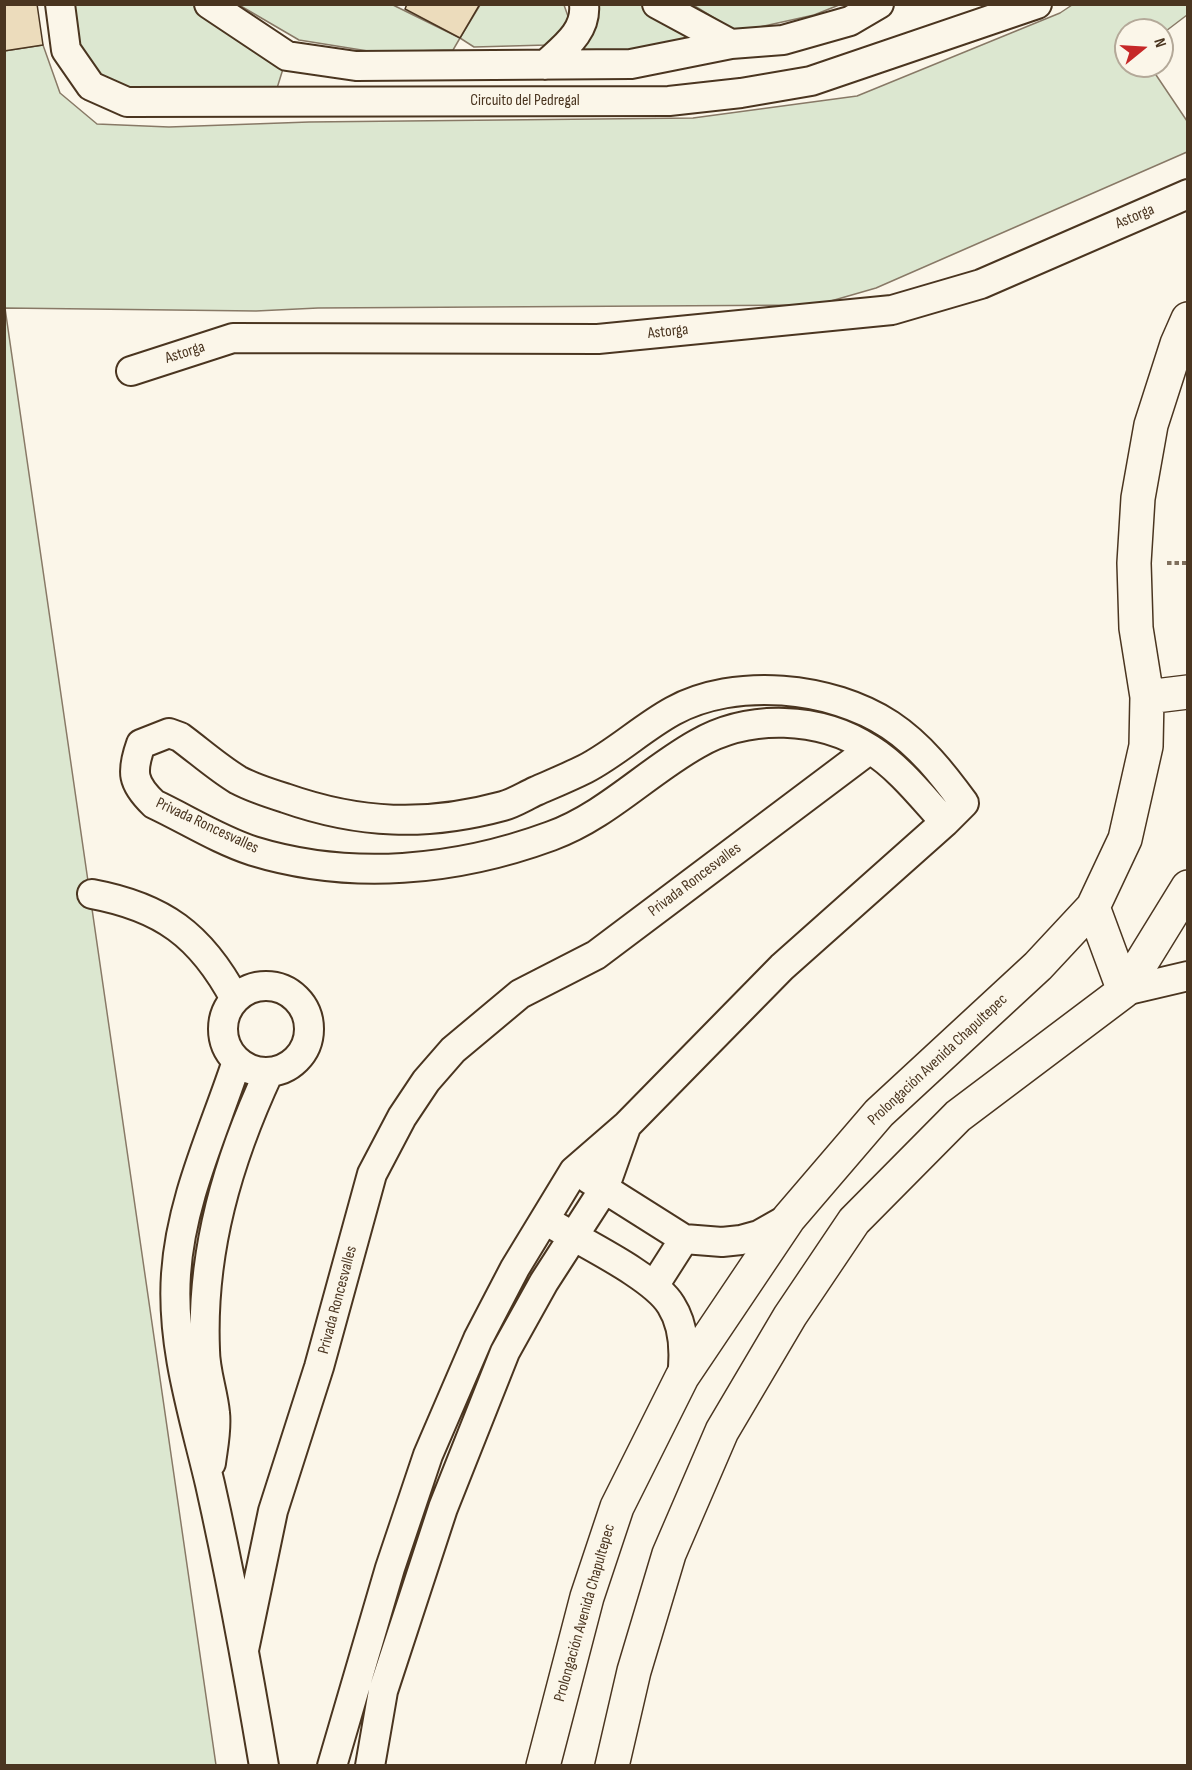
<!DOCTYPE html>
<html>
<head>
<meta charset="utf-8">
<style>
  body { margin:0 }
  #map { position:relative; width:1192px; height:1770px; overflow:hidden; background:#fbf6e9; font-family:"Sofia Sans Condensed",sans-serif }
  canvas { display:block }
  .frame { position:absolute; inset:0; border:6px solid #4a3520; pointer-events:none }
  .north { position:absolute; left:1114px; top:18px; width:60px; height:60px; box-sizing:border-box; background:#fbf6e9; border:2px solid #b4a999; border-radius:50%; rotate:72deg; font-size:16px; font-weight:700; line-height:24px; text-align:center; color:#4a3520 }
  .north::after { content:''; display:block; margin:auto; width:21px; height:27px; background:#c62828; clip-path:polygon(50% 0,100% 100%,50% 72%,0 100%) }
</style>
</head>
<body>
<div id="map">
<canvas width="1192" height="1770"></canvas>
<div class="frame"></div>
<div class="north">N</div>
</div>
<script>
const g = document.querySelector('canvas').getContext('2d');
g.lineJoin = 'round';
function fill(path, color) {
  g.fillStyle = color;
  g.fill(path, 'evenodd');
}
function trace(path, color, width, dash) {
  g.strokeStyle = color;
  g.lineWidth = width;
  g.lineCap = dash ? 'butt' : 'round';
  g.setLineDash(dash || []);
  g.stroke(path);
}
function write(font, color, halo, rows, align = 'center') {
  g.font = font + ' "Sofia Sans Condensed",sans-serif';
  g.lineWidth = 4.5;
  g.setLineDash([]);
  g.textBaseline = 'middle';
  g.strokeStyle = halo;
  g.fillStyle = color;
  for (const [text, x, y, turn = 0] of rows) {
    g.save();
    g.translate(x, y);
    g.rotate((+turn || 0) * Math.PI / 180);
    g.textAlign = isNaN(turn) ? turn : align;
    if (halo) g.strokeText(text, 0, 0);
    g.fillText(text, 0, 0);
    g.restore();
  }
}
const green = new Path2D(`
  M60,5H209L287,56L273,101L91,86Z
  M239,5H393L460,38L480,5H564L569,19L557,38L547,45L474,47L460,38L453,50L374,52L299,40Z
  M585,5H656L729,44L553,62Z
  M693,5H839L814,15L737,32Z
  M1072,5H1187V15L1162,34V30H1126V66H1150L1187,121V152L876,288L817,305L318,308L256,311L5,308L216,1765H5L4,51L43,45L60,93L97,124L169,127L309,122L693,118L857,96L1060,13Z`);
const building = new Path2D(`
  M4,4H37L43,45L4,51Z
  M407,4H480L460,38L405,9Z`);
const path = new Path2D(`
  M1167,563H1188`);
const street = new Path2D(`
  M60,4L66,50L91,86L127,102L669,101L741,93L811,81L1037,4
  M209,4L287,56L356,66L631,64L731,44L783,40L850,21L879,4
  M657,4L731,44
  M545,65C563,48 587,32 584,4
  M131,371L233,338L598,339L892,310L981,284L1188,194
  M92,894C162,907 201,935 235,999
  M223 1029a43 43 0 1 1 86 0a43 43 0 1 1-86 0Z
  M1124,991L1188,976
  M237,1061C214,1131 181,1199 176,1274C171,1346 194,1416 210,1484C231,1577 248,1671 264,1766
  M589,1179L684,1239L722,1242L741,1240L759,1235L789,1218
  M557,1227C587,1245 654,1277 671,1305C685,1327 685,1353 682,1377
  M654,1286L684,1239
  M211,1463C213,1447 217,1429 215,1413C213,1392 205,1371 205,1350C201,1251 228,1160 269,1072
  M244,1650L273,1511L319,1367L372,1174L402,1117L426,1081L453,1050L520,994L596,955L870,749
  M332,1766L390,1568L428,1455L478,1339L515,1268L574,1171L627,1125L782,967L945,822L964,803C943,774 920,745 890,725C831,686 735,677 673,711C642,728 616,753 585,769C569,777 552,784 536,791C525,796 514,803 503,806C426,827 359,824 285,798C269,793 253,788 238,780C218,768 199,751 180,737L169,733L141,744C131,772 132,783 154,804C186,819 219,840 253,851C351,881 456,871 551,836C606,816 647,772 697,744C749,714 820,716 870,749C900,768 922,797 945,822
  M370,1766L383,1691L443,1508L505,1352L544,1282L604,1189L626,1127`);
const secondary = new Path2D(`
  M1147,697L1188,692
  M1093,907L1124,991
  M543,1766L587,1597L617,1507L682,1377L789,1218L879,1113L1038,966L1093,907L1125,839L1146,746L1147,697L1136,628L1134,563L1138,498L1151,425L1177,344L1188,319
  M612,1766L634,1671L669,1554L722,1431L790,1316L854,1221L958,1116L1124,991L1188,887`);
const streetNames = [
  ["Circuito del Pedregal",525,101],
  ["Astorga",1135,217,-23],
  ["Astorga",668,332,-6],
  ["Astorga",185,353,-18],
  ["Privada Roncesvalles",207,826,25],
  ["Privada Roncesvalles",695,880,-37],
  ["Prolongación Avenida Chapultepec",938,1060,-43],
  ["Privada Roncesvalles",338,1300,-75],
  ["Prolongación Avenida Chapultepec",585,1613,-74]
];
fill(green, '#dce7d0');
trace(green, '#887966', 1.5);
fill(building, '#ecdcbc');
trace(building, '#4a3520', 1.5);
trace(street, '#4a3520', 32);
trace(secondary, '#4a3520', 36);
trace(path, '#7f6f5c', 4, [4.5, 3]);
trace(street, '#fbf6e9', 28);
trace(secondary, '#fbf6e9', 33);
write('16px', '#4a3520', '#fbf6e9', streetNames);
</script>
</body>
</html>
